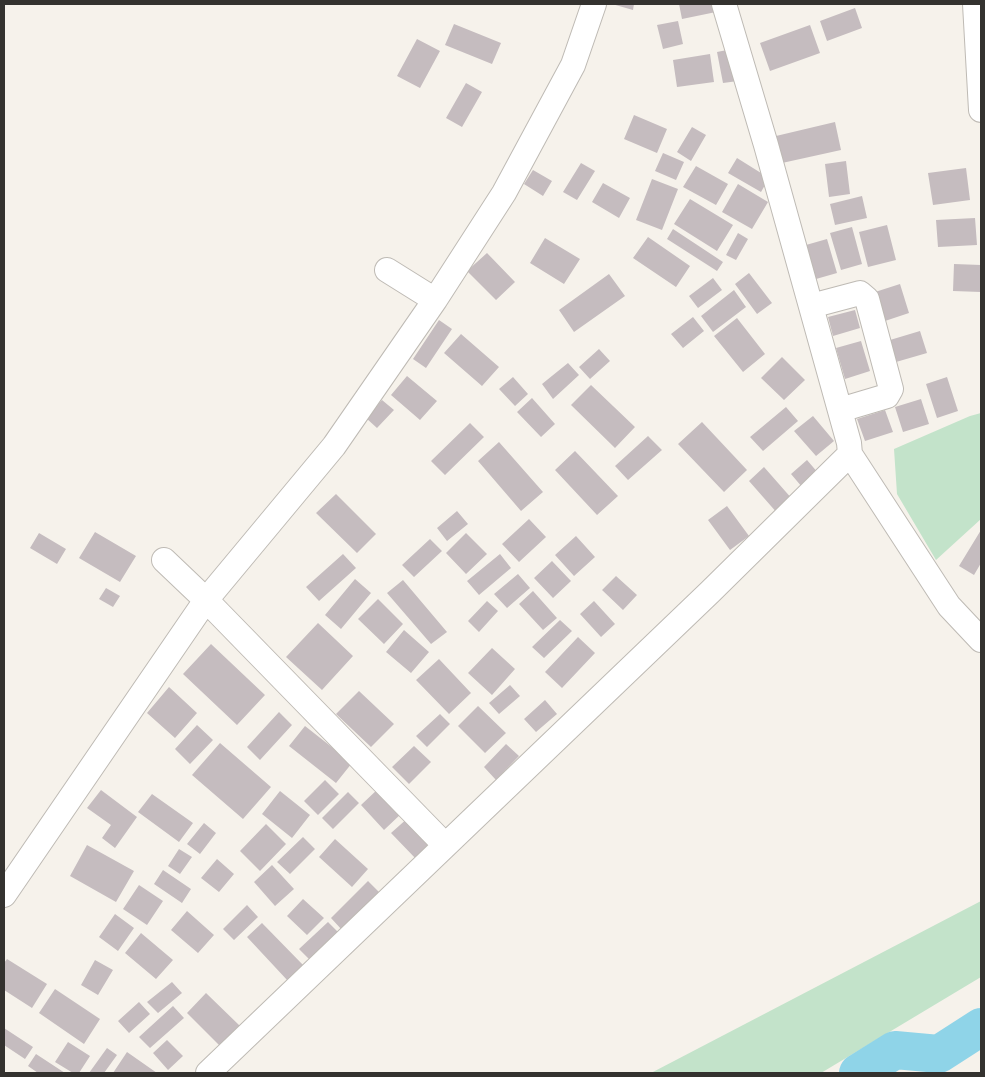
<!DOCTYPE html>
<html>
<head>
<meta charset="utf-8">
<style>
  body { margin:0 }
  #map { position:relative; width:985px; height:1077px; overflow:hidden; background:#f6f2eb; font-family:Montserrat,sans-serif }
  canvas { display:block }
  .frame { position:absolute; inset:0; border:5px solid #34322f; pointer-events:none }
</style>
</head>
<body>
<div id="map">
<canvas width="985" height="1077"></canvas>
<div class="frame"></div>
</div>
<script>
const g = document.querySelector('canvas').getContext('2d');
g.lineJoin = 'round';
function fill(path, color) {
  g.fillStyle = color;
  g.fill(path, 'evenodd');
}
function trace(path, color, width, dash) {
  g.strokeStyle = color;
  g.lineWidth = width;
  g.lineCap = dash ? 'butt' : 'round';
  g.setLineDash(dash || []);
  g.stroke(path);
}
const green = new Path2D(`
  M981,413V519L936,560L897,494L894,449L970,416Z
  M981,901V977L821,1073H651Z`);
const river = new Path2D(`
  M858,1073L895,1050L939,1054L981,1027`);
const building = new Path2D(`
  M612,4H634L633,10Z
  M679,4H715L716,12L682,19Z
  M855,8L862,28L827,41L820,21Z
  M678,21L683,44L663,49L657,25Z
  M454,24L501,43L492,64L445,45Z
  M810,25L820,53L770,71L760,43Z
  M417,39L440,51L420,88L397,76Z
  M732,49L738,81L723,83L717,52Z
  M710,54L714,82L677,87L673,60Z
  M466,83L482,92L462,127L446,118Z
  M634,115L667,129L657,153L624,139Z
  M835,122L841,150L782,163L776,136Z
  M692,127L706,135L691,161L677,152Z
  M663,153L684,162L676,180L655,171Z
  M737,158L769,178L761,192L728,173Z
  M846,161L850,194L829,197L825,164Z
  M581,163L595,171L577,200L563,192Z
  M696,166L728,184L716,205L683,187Z
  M966,168L970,200L933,205L928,173Z
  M533,170L552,181L543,196L524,184Z
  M652,179L678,189L662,230L636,220Z
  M603,183L630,198L619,218L592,202Z
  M738,184L768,202L752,229L722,212Z
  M862,196L867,218L835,225L830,204Z
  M690,199L733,225L717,251L674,224Z
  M975,218L977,245L938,247L936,220Z
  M887,225L896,260L868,267L859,232Z
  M852,227L862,264L841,270L830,233Z
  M673,229L723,262L717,271L667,239Z
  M738,233L748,239L736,260L726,255Z
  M648,237L690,266L676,287L633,258Z
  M545,238L580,259L564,284L530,263Z
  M827,239L837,273L816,279L806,245Z
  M487,253L515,282L496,300L467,271Z
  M954,264L981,265V292L953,291Z
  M749,273L772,303L757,314L735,284Z
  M609,274L625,296L574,332L559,310Z
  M713,278L722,290L698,308L689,296Z
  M900,284L909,313L882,322L872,293Z
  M734,290L746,307L713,332L701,316Z
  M855,310L860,328L833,336L828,317Z
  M693,317L704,331L683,348L671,334Z
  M737,318L765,354L743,372L714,336Z
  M439,320L452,329L426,368L413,359Z
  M920,331L927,353L896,362L890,340Z
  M461,334L499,367L482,386L444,353Z
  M861,341L870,371L845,379L836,348Z
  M599,349L610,361L590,379L579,367Z
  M782,357L805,380L784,400L761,378Z
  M568,363L579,375L553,399L542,384Z
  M407,376L437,401L420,420L391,395Z
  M513,377L528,394L515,406L499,389Z
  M947,377L958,411L937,418L926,384Z
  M591,385L635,427L615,448L571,405Z
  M532,398L555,424L541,437L517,412Z
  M921,399L929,424L903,432L895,407Z
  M382,400L394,410L377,428L366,418Z
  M786,407L798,421L763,451L750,437Z
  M885,410L893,432L865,441L857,419Z
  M813,416L834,441L816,456L794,431Z
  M702,422L747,470L724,492L678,444Z
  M470,423L484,437L445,475L431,461Z
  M648,436L662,450L628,480L615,466Z
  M499,442L543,492L521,511L478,461Z
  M575,451L618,496L597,515L555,470Z
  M807,460L819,474L802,487L791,474Z
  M764,467L793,500L778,514L749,481Z
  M336,494L376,534L357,553L316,513Z
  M727,506L749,536L730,550L708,520Z
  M457,511L468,524L447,541L437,528Z
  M529,519L546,537L519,562L502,544Z
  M981,530V563L974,575L959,566Z
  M95,532L136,556L120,582L79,558Z
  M39,533L66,549L57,564L30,548Z
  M466,533L487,554L466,574L446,553Z
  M576,536L595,557L574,576L555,555Z
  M430,539L442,551L414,577L402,565Z
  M343,554L356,568L319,601L306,587Z
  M500,554L511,568L479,595L467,581Z
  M552,561L571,581L553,598L534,578Z
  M518,574L530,588L507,608L494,594Z
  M616,576L637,595L623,610L602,590Z
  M355,579L371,593L341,629L325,615Z
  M403,580L447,632L431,644L387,593Z
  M106,588L120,596L113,607L99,599Z
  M533,591L557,618L543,630L519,604Z
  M378,599L403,624L384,644L358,619Z
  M487,601L498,611L479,632L468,621Z
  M594,601L615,624L601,637L580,614Z
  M560,620L572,631L544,658L532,647Z
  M318,623L353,656L322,690L286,657Z
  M404,630L429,652L411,673L386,652Z
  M578,637L595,653L562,688L545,672Z
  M211,644L265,695L237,725L183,674Z
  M492,648L515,669L492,695L468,673Z
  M439,659L471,693L449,714L416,680Z
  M510,685L520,696L499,714L489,703Z
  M169,687L197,713L175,738L147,713Z
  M359,691L394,724L371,747L336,714Z
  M545,700L557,714L536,732L524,719Z
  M478,706L506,733L485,753L458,726Z
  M279,712L292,725L260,760L247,747Z
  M440,714L450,724L427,747L416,736Z
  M197,725L213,740L190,764L175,749Z
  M305,726L352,763L336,783L289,746Z
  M220,743L271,787L243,819L192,775Z
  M506,744L519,756L496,780L484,767Z
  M414,746L431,762L409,784L392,767Z
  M325,780L339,794L318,815L304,801Z
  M379,788L402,813L384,830L361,805Z
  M101,790L137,817L115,848L102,838L111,825L87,808Z
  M280,791L310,815L292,838L262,814Z
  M348,792L359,803L333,829L322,818Z
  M152,794L193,823L179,842L138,812Z
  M409,817L434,844L417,860L391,833Z
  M204,823L216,833L200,854L187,844Z
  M266,824L286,844L260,871L240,851Z
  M303,837L315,849L290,874L277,862Z
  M335,839L368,869L352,887L319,857Z
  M87,845L134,871L116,902L70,876Z
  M179,849L192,857L180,874L168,866Z
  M217,859L234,874L219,892L201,878Z
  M272,865L294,889L275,906L254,882Z
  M163,870L191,889L182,903L154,884Z
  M368,881L380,893L342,930L331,918Z
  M139,885L163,901L147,925L123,909Z
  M303,899L324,918L307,935L287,916Z
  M247,905L258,917L234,940L223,929Z
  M187,911L214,935L198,953L171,930Z
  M115,914L134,928L118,951L99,937Z
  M328,922L339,933L310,960L299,949Z
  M262,923L304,966L288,981L247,937Z
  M141,933L173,960L156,979L125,953Z
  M7,959L47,984L32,1008L4,990V963Z
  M95,960L113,970L98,995L81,985Z
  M172,982L182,993L158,1013L147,1002Z
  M55,989L100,1019L84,1044L39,1013Z
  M206,993L240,1026L220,1046L187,1013Z
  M139,1002L150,1014L129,1033L118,1021Z
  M173,1006L184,1018L150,1048L139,1037Z
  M4,1028L33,1047L25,1059L4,1045Z
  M167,1040L183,1056L168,1070L153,1053Z
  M68,1042L90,1056L79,1073H73L55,1062Z
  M107,1048L117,1055L104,1073H89Z
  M127,1052L157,1073H113Z
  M36,1054L65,1073H38L28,1066Z`);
const minor = new Path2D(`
  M724,4L766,145L849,443L850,454L949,606L981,640
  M975,4L981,110
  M387,270L435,300
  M811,306L860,293L867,299L891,389L887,396L840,410
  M164,560L206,600L445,845
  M4,895L206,600L334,446L435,300L504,193L573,65L594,4
  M208,1073L710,592L850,454`);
fill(green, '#c3e3ca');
trace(river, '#8fd4e8', 38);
fill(building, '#c5bcbf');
trace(minor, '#bebab4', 26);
trace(minor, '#fff', 24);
</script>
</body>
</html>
